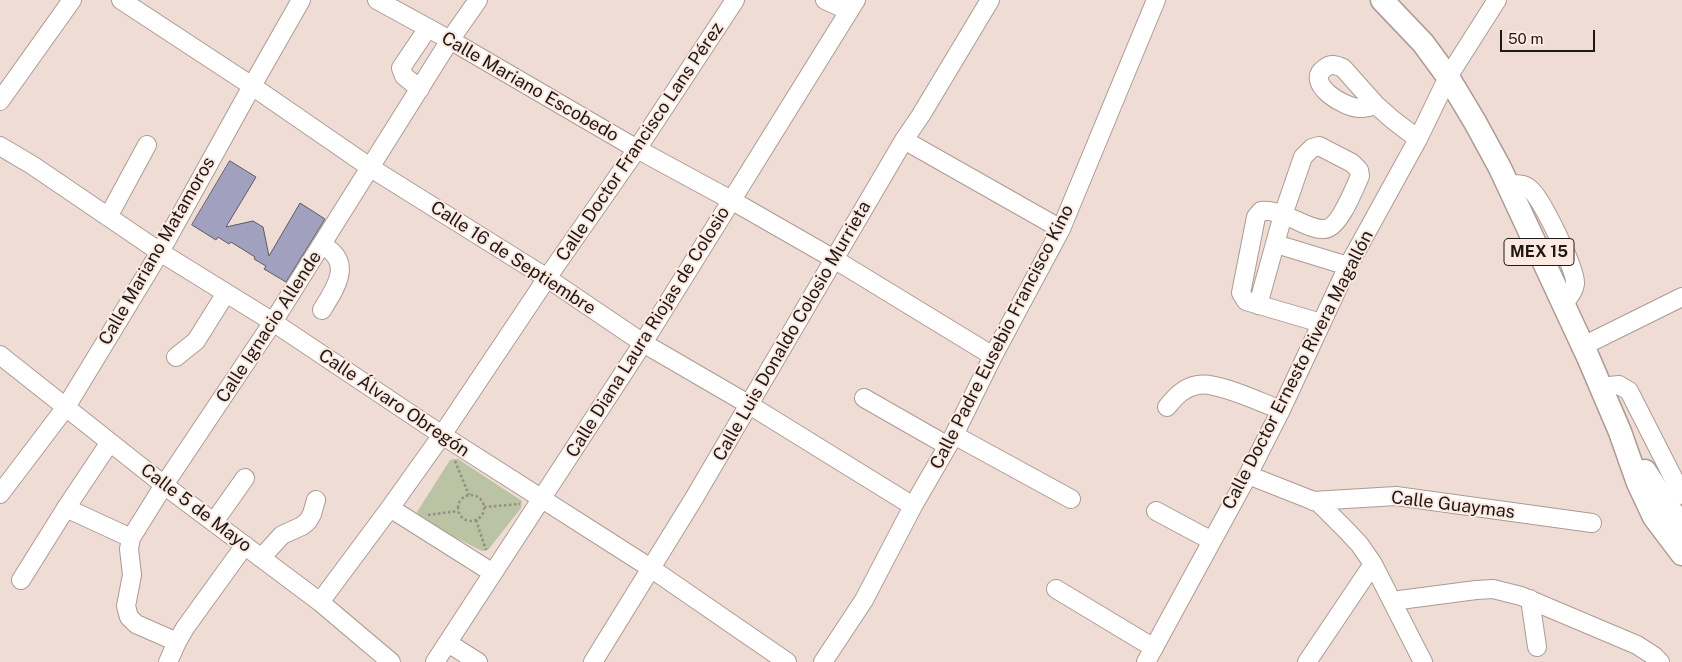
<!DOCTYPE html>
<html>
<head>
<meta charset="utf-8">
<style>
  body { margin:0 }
  #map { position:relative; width:1682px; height:662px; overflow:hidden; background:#efdcd4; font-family:"Public Sans",sans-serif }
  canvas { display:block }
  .scale { position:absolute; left:1500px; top:30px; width:95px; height:22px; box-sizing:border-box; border:2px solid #1f1916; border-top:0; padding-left:6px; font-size:15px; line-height:18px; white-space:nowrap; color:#1f1916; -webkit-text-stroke:4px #fce9e1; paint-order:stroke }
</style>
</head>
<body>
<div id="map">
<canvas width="1682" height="662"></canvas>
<div class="scale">50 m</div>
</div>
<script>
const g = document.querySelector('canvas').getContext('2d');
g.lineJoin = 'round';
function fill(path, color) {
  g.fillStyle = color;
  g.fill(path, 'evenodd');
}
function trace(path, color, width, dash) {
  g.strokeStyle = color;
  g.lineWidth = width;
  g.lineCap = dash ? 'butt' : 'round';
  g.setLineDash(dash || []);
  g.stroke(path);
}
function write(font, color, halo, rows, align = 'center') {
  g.font = font + ' "Public Sans",sans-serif';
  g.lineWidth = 4;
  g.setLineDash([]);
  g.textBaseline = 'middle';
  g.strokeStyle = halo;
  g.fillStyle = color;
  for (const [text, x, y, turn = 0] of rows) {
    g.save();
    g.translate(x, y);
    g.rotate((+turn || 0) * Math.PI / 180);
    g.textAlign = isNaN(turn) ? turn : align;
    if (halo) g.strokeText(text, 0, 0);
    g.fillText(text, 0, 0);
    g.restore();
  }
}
const green = new Path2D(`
  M454,459H458L522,501L521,508L488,550L482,551L419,519L417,512L450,460Z`);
const building = new Path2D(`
  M230,161L256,177L226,227L253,221L263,227L269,256L300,203L325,219L286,282L264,269L266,266L254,259L255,257L231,242L229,244L218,237L216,240L192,225Z`);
const path = new Path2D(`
  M455,461L469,495
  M458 508a13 13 0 1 1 26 0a13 13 0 1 1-26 0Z
  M484,507L520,504
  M428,515L458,511
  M476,520L486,550`);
const minor = new Path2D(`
  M121,0L252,86L371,168L547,278L643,343L748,404L913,506
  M377,0L450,40L637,149L731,200L834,259L993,356
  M825,0L849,11
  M420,89L404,76L401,68L428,28
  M0,101L72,0
  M1376,105C1371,106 1366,108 1361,108C1345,109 1303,83 1325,68C1331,63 1336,65 1343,68L1376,105L1393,120L1418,139
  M904,140L1061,229
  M0,146L32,165L160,252L273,322L442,435L652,569L787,662
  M1508,185C1516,184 1524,183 1530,189C1541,197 1577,271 1575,284C1574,292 1569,298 1563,304
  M108,217L147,145
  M1276,244L1348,266
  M1258,305L1283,215L1303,157L1312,148L1319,146L1352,163L1359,170L1360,176C1354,189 1339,229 1324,229C1314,230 1301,222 1291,218C1280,214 1273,210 1261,211L1256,217L1241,293L1246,301L1321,323
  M322,310C336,287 354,262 322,245
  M1583,346L1682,297
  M0,355L164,485L320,602L391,662
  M176,357L196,341L226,293
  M1601,387L1619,385L1629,391L1682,495
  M864,398L948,446
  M1167,407C1175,397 1184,387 1198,385C1216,381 1262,403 1281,410
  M954,435L1071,499
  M1248,475L1319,503L1348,532L1360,545L1373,564L1423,662
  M0,494L66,407L160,252L252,86L301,0
  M1313,501L1396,496L1592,523
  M66,508L131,538
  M390,508L493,573
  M1156,511L1212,541
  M214,522L245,478
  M261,558L282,535L302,526L308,521L312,514L316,500
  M21,580L66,508L110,442
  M1056,589L1154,648
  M1530,599L1537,647
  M1392,601L1476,590L1493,589L1521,596L1637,645L1654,656L1660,662
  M320,602L390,508L442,435L547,278L637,149L735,0
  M177,642L136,624L129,617L126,606L132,575L129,549L131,538L164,485L273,322L450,40L478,0
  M448,643L478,662
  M168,662L177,642L185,628L245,545
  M435,662L643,343L856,0
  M593,662L693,500L904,140L921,115L990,0
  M823,662L864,600L913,506L954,435L993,356L1061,229L1156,0
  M1146,662L1248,475L1281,410L1348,266L1418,139L1448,77L1497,0
  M1307,662L1373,564`);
const major = new Path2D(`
  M1382,0L1423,43L1448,77L1475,122L1500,168L1588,357L1620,432L1638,483L1654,517L1682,554
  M1645,471L1682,527`);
const shields = [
  [1539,252,70]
];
const shieldNames = [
  ["MEX 15",1539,252]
];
const streetNames = [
  ["Calle Mariano Escobedo",530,87,30],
  ["Calle Doctor Francisco Lans Pérez",640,142,-56],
  ["Calle Mariano Matamoros",157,251,-60],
  ["Calle 16 de Septiembre",513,258,33],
  ["Calle Ignacio Allende",269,327,-57],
  ["Calle Luis Donaldo Colosio Murrieta",792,331,-60],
  ["Calle Diana Laura Riojas de Colosio",648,332,-58],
  ["Calle Padre Eusebio Francisco Kino",1002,337,-63],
  ["Calle Doctor Ernesto Rivera Magallón",1298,370,-63],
  ["Calle Álvaro Obregón",394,403,34],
  ["Calle Guaymas",1453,505,7],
  ["Calle 5 de Mayo",196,508,37]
];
fill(green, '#bac3a3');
fill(building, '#a2a0bf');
trace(building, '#5b5a68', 1);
trace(minor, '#ad9b93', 20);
trace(major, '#ad9b93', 25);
trace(path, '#998b85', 2.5, [2.5, 2.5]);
trace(minor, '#fff', 18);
trace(major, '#fff', 22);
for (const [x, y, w] of shields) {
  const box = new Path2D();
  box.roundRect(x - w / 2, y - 13.5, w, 27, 4);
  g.fillStyle = '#fce9e1';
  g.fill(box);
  trace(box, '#1f1916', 1);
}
write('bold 16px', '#1f1916', null, shieldNames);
write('18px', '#1f1916', '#fce9e1', streetNames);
</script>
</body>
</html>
